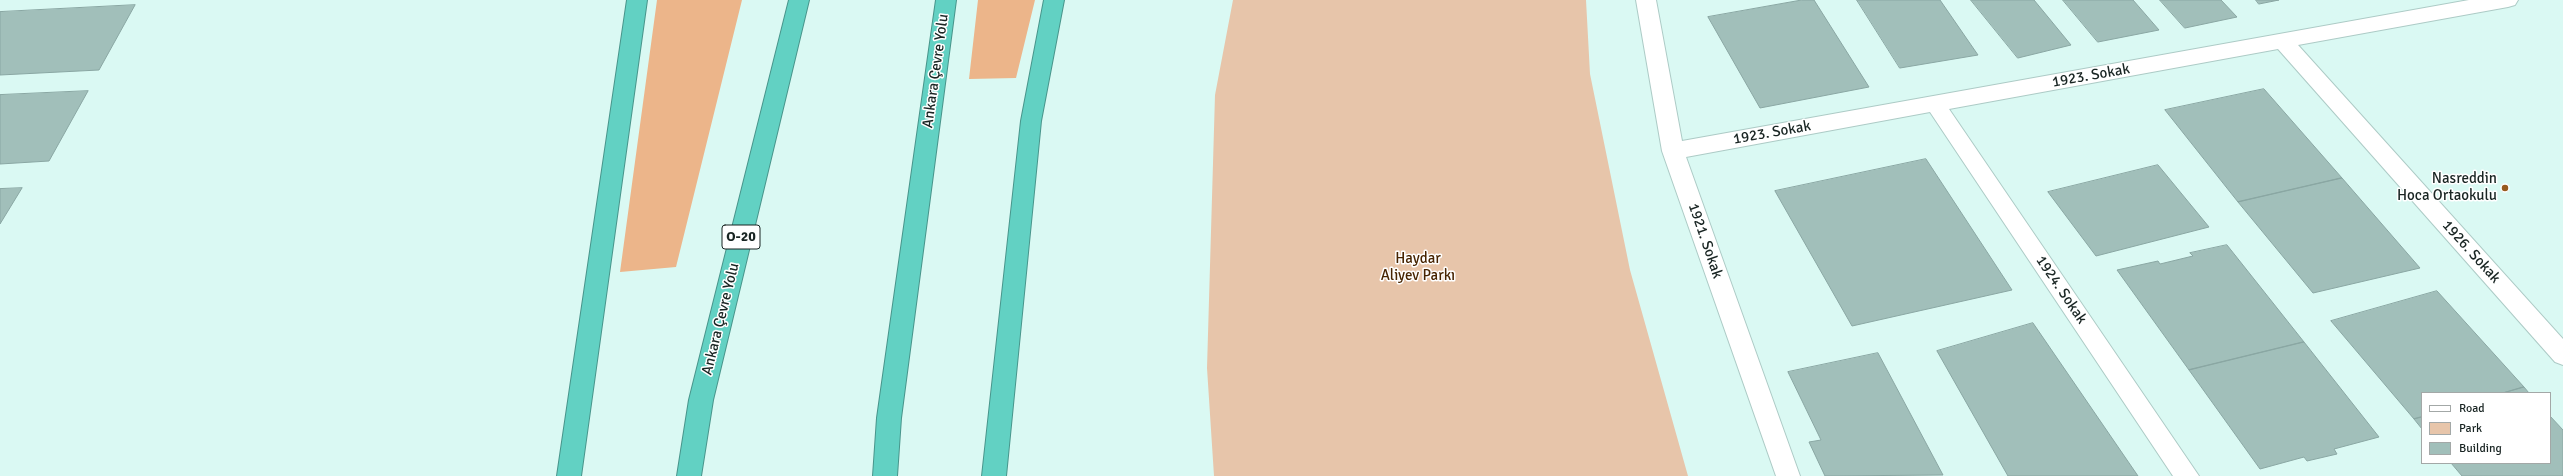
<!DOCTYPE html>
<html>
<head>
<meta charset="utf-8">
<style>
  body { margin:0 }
  #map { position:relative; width:2563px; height:476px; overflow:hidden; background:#daf9f3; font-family:Signika,sans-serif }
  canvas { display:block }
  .legend { position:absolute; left:2421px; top:392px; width:130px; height:72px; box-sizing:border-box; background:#fff; border:1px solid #a3a8a7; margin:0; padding:5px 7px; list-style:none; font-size:12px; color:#192523 }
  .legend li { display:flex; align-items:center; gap:8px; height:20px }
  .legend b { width:20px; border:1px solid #a3a8a7 }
</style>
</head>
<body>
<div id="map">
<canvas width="2563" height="476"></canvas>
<ul class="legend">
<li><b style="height:5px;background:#fff"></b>Road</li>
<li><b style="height:11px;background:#e7c5aa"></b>Park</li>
<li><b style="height:11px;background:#a1bfba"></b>Building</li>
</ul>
</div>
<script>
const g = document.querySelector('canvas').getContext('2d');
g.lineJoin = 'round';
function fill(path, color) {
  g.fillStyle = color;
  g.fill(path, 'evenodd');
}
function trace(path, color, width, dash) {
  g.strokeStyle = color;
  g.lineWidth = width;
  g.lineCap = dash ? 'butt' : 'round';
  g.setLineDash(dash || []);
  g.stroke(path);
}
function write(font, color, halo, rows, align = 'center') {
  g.font = font + ' Signika,sans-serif';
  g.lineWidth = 3;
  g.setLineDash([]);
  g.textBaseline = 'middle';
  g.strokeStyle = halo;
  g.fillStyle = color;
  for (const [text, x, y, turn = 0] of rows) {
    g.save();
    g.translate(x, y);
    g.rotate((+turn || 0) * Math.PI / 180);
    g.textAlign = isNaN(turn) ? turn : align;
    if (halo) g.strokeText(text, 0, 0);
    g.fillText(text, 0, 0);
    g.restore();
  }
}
const green = new Path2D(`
  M1233,0H1586L1590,74L1630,270L1688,476H1214L1207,368L1215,95Z`);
const forest = new Path2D(`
  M657,0H742L676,267L620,272Z
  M978,0H1035L1016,78L969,79Z`);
const building = new Path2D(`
  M1802,0H1814L1869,87L1760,108L1708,17Z
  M1857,0H1940L1978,55L1900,68Z
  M1971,0H2034L2071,45L2018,58Z
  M2063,0H2133L2159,30L2098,42Z
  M2160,0H2221L2237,17L2185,28Z
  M2256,0H2279L2259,4Z
  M135,5L99,70L0,75V12Z
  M2264,89L2342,178L2238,202L2165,110Z
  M88,91L49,161L0,164V95Z
  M1926,159L2012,290L1852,326L1775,191Z
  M2158,165L2209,227L2096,256L2048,192Z
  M2342,178L2420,268L2313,293L2238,202Z
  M22,188L0,224V189Z
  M2227,245L2304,342L2189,370L2117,270L2158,261L2160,264L2193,256L2190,253Z
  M2437,291L2524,387L2503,393H2422V417L2414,419L2331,321Z
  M2033,323L2138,476H2008L1937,351Z
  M2304,342L2379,437L2334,449L2337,454L2307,461L2304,457L2260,469L2189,370Z
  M1878,353L1943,475L1825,476L1809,442L1821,440L1788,372Z
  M2524,387L2529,393H2503Z
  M2550,416L2563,430V476H2462L2451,463H2550Z
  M2422,417V429L2414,419Z`);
const minor = new Path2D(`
  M1636,0H1656L1682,141L2469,0H2518L2515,5L2508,7L2298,45L2563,339V365L2555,362L2278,49L1949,109L2199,476H2173L1930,112L1686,157L1800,476H1776L1662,151Z`);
const highway = new Path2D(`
  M627,0H647L581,476H557Z
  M789,0H809L713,400L701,476H677L689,400Z
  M936,0H956L901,418L897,476H873L877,418Z
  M1044,0H1064L1041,121L1006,476H982L1021,121Z`);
const markers = [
  [2505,188,4,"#975a1e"]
];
const shields = [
  [741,237,38]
];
const shieldNames = [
  ["O-20",741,237]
];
const streetNames = [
  ["Ankara Çevre Yolu",936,71,-82],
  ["1923. Sokak",2091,76,-10],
  ["1923. Sokak",1772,133,-10],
  ["1921. Sokak",1705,241,71],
  ["1926. Sokak",2471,252,48],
  ["1924. Sokak",2061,290,56],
  ["Ankara Çevre Yolu",721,319,-76]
];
const poiNames = [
  ["Nasreddin",2497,179],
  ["Hoca Ortaokulu",2497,196]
];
const parkNames = [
  ["Haydar",1418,259],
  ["Aliyev Parkı",1418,276]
];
fill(green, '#e7c5aa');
fill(forest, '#ecb58a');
fill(building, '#a1bfba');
trace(building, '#8aa7a3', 1);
trace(minor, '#adcbc6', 2);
trace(highway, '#48958b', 2);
fill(minor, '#fff');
fill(highway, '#62d1c3');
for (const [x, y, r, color] of markers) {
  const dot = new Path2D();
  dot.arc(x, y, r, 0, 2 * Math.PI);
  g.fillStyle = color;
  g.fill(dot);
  trace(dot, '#fff', 1.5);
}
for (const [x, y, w] of shields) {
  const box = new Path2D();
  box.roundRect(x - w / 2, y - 12, w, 24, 3);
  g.fillStyle = '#fff';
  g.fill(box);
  trace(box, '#192523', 1);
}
write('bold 14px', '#192523', null, shieldNames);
write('15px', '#192523', '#fff', streetNames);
write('15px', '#192523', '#fff', poiNames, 'right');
write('15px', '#472401', '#fff', parkNames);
</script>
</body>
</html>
